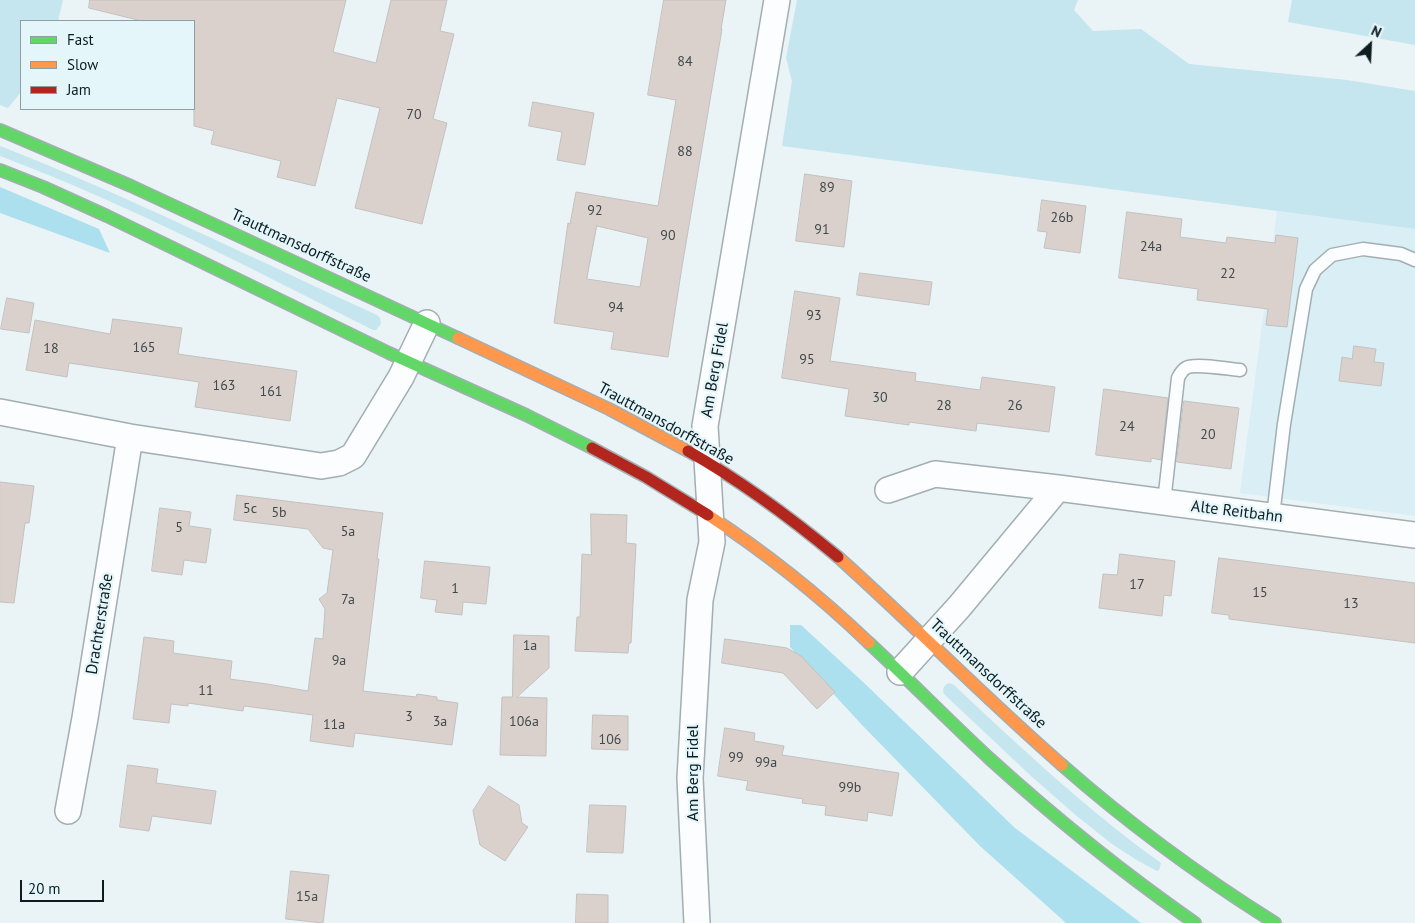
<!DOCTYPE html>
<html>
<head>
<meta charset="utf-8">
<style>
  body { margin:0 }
  #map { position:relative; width:1415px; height:923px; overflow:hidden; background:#eaf3f6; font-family:"PT Sans",sans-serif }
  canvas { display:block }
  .legend { position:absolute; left:20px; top:20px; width:175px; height:90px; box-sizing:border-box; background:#e5f6fb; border:1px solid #8e9fa4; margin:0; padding:6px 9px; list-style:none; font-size:15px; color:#0c1c21 }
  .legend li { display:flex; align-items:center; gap:10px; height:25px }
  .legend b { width:25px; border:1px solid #8e9fa4 }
  .north { position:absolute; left:1345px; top:20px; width:50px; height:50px; -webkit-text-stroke:4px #e5f6fb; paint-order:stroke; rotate:25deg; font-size:14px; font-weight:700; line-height:20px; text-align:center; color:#0c1c21 }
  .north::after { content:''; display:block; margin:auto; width:18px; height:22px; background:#0c1c21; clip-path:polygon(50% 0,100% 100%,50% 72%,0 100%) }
  .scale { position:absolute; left:20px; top:880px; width:84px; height:22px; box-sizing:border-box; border:2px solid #0c1c21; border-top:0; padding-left:6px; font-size:15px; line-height:18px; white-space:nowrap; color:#0c1c21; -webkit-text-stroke:4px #e5f6fb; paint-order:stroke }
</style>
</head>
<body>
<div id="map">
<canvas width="1415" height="923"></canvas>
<ul class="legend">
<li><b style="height:6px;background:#63d668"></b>Fast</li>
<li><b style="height:6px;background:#ff974d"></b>Slow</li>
<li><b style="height:6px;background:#b3261e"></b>Jam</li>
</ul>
<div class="north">N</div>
<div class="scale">20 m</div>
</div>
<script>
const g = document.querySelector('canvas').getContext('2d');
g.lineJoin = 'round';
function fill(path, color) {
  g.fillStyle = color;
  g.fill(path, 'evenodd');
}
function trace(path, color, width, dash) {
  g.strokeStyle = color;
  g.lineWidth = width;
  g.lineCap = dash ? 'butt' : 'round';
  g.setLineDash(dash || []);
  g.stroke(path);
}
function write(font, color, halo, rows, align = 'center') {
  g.font = font + ' "PT Sans",sans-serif';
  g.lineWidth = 4.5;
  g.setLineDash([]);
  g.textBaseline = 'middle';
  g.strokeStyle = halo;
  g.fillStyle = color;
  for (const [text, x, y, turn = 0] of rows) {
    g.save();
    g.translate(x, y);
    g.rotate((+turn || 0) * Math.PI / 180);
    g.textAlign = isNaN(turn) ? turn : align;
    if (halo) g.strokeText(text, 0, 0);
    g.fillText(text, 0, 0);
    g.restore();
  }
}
const built = new Path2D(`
  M1277,211L1415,229V516L1240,493Z`);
const green = new Path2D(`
  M0,0H63L58,21H21V92L8,108L0,105Z
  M797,0H1078L1074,10L1093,31L1141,29L1189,64L1347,80L1415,91V229L782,146L792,81L786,58Z
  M1292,0H1415V45L1288,22Z
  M0,146C128,196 252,258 377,315L380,318L381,324L376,330H373C250,268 128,204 0,156Z
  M949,683L954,685C1020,747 1087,810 1161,863L1159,870L1157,871L1135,859L1112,844L1078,817L1031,776L944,694C942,689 944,685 949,683Z`);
const forest = new Path2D(`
  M0,187L99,229L110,253L0,213Z
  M790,625H801L862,681L1015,828L1141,923H1066L980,846L863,726L790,647Z`);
const building = new Path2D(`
  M90,0H346L333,52L376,63L391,0H447L440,31L454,34L433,119L447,123L422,224L355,208L380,108L337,98L315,186L277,177L281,161L211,144L214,131L194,126V21H142L89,8Z
  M664,0H726L721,29H722L681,273L668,357L611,349L614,332L554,323L568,223L570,224L576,192L658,206L676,100L648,95ZM597,226L648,238L640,287L587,279Z
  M533,102L594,113L585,165L557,160L562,132L529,126Z
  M805,174L852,181L844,247L796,241Z
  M1042,200L1086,206L1080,253L1044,248L1047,232L1038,231Z
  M1127,212L1182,219L1180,237L1226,243L1227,237L1275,243L1276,235L1298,238L1287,327L1266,325L1268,309L1197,300L1198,289L1119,278Z
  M860,273L932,282L929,305L857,295Z
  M795,291L840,298L830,361L916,373L915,381L980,390L982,377L1055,387L1049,432L977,423L976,431L909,422V425L845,416L849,389L782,378Z
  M7,298L34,303L29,333L1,329Z
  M113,319L182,328L178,354L297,371L290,421L195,407L199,382L69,363L67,377L26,370L35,320L110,334Z
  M1354,346L1376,349L1374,362L1384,363L1381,386L1339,381L1342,357L1352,359Z
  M1104,389L1168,398L1161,460L1151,458V462L1096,455Z
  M1184,401L1239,408L1231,469L1177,462Z
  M0,482L34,486L29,523H25L14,603L0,602Z
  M237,495L383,513L377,559H379L363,691L416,697L417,694L437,697V700L458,703L452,745L355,733L353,747L310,741L313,715L244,706L243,711L188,703V706L171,704L169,723L133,719L144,637L174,641L173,653L232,661L230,679L267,684L308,691L315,638L323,639L325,609L319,599L327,593L333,550L323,548L308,529L234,520Z
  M160,508L191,512L189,526L211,529L206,563L184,560L182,575L152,571Z
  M591,514L627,515L626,543L636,544L631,643H629L628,653L575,651L577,617H580L582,554L591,555Z
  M1120,554L1175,561L1171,596L1164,595L1162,616L1099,608L1103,574L1117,575Z
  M1219,558L1415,583V643L1229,619V615L1212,613Z
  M425,561L490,567L486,604L463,602L462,615L435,612L437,600L421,598Z
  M514,635L549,636V668L517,697L547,698L546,756L500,755L502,697H512Z
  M725,639L787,648L801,656L835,692L817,709L783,673L722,663Z
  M593,715L628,716V750L592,749Z
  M725,728L755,733L754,741L784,746L782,755L899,773L892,816L868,812L867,821L825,815L826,806L802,803L803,799L746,790L748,781L718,776Z
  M128,765L158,769L156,783L216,791L211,824L152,816L149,831L120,827Z
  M489,786L519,805L522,823L528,827L505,861L480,845L473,811Z
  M590,805L626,806L623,853L587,852Z
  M291,871L329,875L323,923L286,919Z
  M577,894L608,895V923H576Z`);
const lane = new Path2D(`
  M1164,502L1178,378C1180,374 1182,370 1186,368C1194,363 1229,369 1240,370
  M1273,516L1284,424L1306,289L1315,270L1332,255L1363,249L1401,254L1415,260`);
const street = new Path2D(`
  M0,412L130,437L321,466L339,463L353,456L401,377L427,323
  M888,490L935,474L1058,488
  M900,672L959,607L1058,488L1415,535
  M68,811L85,718L130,437
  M697,923L690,778L700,600L712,542L705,426L777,0`);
const fast = new Path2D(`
  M0,130L131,186L458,338
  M0,170L43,187L107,216L389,353L526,415L592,448
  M869,643C910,681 949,721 990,759C1055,818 1123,873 1195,923
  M1062,765C1129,824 1200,876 1275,923`);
const slow = new Path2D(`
  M458,338L609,409L688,451
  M708,515C765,552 820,596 869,643
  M838,557C914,625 985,698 1062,765`);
const jam = new Path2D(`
  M592,448L646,477L708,515
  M688,451C741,481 791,518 838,557`);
const numberNames = [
  ["84",685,62],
  ["70",414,115],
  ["88",685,152],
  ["89",827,188],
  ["92",595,211],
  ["26b",1062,218],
  ["91",822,230],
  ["90",668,236],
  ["24a",1151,247],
  ["22",1228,274],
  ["94",616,308],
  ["93",814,316],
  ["165",144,348],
  ["18",51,349],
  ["95",807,360],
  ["163",224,386],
  ["161",271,392],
  ["30",880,398],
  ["28",944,406],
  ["26",1015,406],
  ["24",1127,427],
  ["20",1208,435],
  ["5c",250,509],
  ["5b",279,513],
  ["5",179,528],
  ["5a",348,532],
  ["17",1137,585],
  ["1",455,589],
  ["15",1260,593],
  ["7a",348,600],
  ["13",1351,604],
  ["1a",530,646],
  ["9a",339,661],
  ["11",206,691],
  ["3",409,717],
  ["3a",440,722],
  ["106a",524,722],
  ["11a",334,725],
  ["106",610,740],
  ["99",736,758],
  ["99a",766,763],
  ["99b",850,788],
  ["15a",307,897]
];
const streetNames = [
  ["Trauttmansdorffstraße",301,246,25],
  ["Am Berg Fidel",715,370,-80],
  ["Trauttmansdorffstraße",666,424,29],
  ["Alte Reitbahn",1237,512,7],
  ["Drachterstraße",100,624,-81],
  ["Trauttmansdorffstraße",988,674,43],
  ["Am Berg Fidel",693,773,-90]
];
fill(built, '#d9eef5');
fill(green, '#c5e5ef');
fill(forest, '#ace0ef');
fill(building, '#dad1cc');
trace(building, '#c3c1bf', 1);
trace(lane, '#a2aeb2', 15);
trace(street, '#a2aeb2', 28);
trace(fast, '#a2aeb2', 14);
trace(slow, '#a2aeb2', 14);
trace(jam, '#a2aeb2', 14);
trace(lane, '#fcfdfe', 12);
trace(street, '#fcfdfe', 25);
trace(fast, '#63d668', 11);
trace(slow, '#ff974d', 11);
trace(jam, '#b3261e', 11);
write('14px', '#40494c', null, numberNames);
write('16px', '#0c1c21', '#e5f6fb', streetNames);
</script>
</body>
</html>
